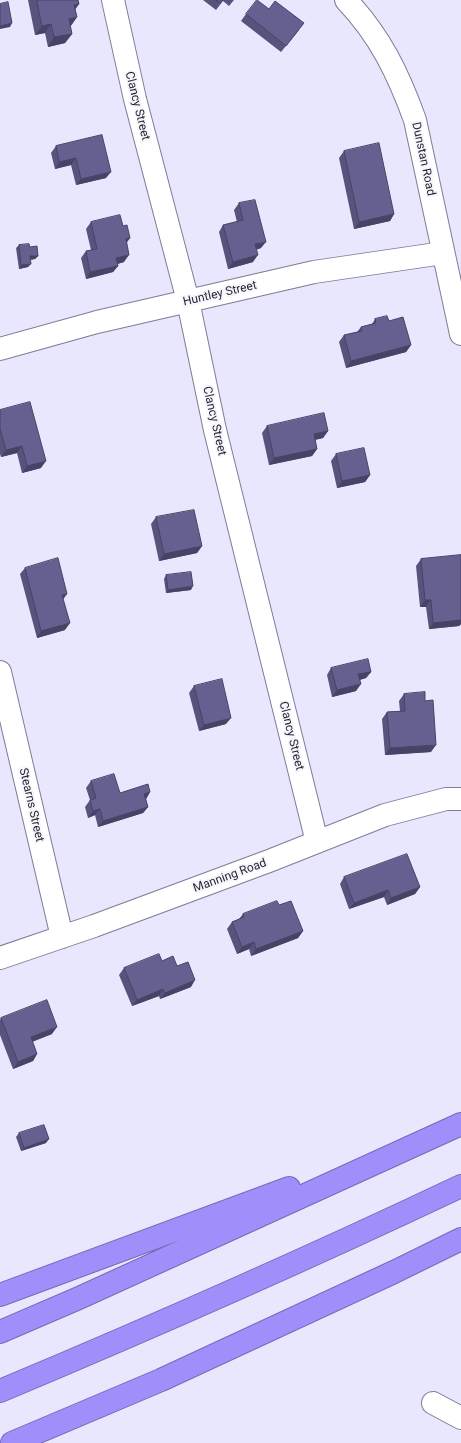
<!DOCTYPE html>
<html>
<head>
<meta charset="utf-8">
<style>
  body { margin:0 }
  canvas { display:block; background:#e8e7fe }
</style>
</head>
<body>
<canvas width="461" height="1443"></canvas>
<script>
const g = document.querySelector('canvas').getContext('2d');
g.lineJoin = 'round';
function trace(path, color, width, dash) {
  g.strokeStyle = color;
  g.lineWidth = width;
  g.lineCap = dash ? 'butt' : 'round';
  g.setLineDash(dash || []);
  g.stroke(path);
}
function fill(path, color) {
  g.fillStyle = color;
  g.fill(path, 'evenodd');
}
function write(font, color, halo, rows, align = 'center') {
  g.font = font + ' Roboto,sans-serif';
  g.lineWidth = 4;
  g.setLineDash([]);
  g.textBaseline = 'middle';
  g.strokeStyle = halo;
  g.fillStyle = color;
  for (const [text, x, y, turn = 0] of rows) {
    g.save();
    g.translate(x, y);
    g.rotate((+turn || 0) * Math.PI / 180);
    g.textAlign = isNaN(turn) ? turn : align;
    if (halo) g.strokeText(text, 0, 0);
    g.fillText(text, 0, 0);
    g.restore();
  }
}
const minor = new Path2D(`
  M113,0L135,99L188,301L215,430L317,842
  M346,0C380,36 398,73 415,120L461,334
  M0,349L97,322L314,272L443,253
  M0,672L62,937
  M0,958L94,926L269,861L385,815L446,799H461
  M433,1403L461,1418`);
const highway = new Path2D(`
  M0,1295L289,1188
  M0,1332L79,1298L461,1124
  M0,1391C155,1326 309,1258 461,1186
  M12,1443L161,1380L394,1272L461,1239`);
const wall = new Path2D(`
  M28,0H78L79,4L75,9L77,17L70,27L72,34L65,43L48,47L45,33L35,35Z
  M203,0H234L229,6L223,1L216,10Z
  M269,9L299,30L281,52L241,21L246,14Z
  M102,135L106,178L76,185L71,165L55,169L51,153L56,146Z
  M344,151L394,214L390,221L354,229L339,158Z
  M239,203L261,248L256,250L253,262L228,269L219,232L223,225L237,222L234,210Z
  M91,222L123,226L130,238L126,243L124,262L118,264V266L113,272L86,279L81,258L86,251L91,250L86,229Z
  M19,245L30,247L38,256L35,259L30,260L28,267L19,269L16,248Z
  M375,319L389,321L411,345L406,352L346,368L339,342L344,335L357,332L361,327L372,324Z
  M0,410L41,468L22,473L17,453L1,457L0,454Z
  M267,426L328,431L323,438L315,440L317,449L312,456L269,465L262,433Z
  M336,454L370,475L365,482L337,488L331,461Z
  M156,517L202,546L197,553L159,561L151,524Z
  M461,555V624L459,626L429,629L426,607H420L416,566L421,559Z
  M25,568L65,630L37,638L20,574Z
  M166,575L191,590L166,593L164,579Z
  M331,668L371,672L366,678L360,680L356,691L332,697L327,675Z
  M194,686L226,724L199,731L189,693Z
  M404,694L431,752L385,755L382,719L387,712L400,711L399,701Z
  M91,781L120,793L150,792L146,799L148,807L143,813L98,827L95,815L88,818L85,807L90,800L86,788Z
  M344,877L420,887L415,894L387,905L384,897L349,909L340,884Z
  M279,905L303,931L298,938L251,956L249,949L237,954L227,929L232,922L239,919L243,914Z
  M162,961L177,966L191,987L160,999L159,996L132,1006L119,975L124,968Z
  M1,1018L52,1034L32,1042L37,1054L33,1061L13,1069L0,1035V1020Z
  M19,1133L46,1143L21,1151L16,1137Z`);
const shadedWall = new Path2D(`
  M79,4L72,14L74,5Z
  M77,17L70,27L69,19Z
  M12,23L10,27L0,29V26Z
  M51,24L45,33L35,35L42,26Z
  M72,34L65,43L48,47L54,37Z
  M76,158L71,165L55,169L59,162Z
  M111,172L106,178L76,185L81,179Z
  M394,214L390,221L354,229L359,222Z
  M130,238L125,245L126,239Z
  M266,242L261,248L250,251L255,244Z
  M129,255L124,262L112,265L116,258Z
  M258,255L253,262L228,269L233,262Z
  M30,256H38L35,259L27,260Z
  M31,264L28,267L19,269L21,265Z
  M118,266L113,272L86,279L90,272Z
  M411,345L406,352L346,368L351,361Z
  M328,431L323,438L309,441L314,434Z
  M22,446L17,453L1,457L6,450Z
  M317,449L312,456L269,465L274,458Z
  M46,461L41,468L22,473L27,466Z
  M370,475L365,482L337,488L342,481Z
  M202,546L197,553L159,561L164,554Z
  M193,586L191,590L166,593L168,590Z
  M67,594L62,601V595Z
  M425,600H431L426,607H420Z
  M461,620V624L459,626L429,629L433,623Z
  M70,623L65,630L37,638L41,631Z
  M371,672L366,678L354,681L358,674Z
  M361,684L356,691L332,697L337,690Z
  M231,718L226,724L199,731L204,725Z
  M436,745L431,752L385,755L390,748Z
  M150,792L146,799L144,794Z
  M148,807L143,813L98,827L103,821Z
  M100,809L95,815L88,818L93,811Z
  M420,887L415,894L387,905L391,898Z
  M388,890L384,897L349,909L354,903Z
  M303,931L298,938L251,956L256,949Z
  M254,942L249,949L237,954L242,947Z
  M195,980L191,987L160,999L165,993Z
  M163,989L159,996L132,1006L137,1000Z
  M57,1027L52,1034L26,1044L31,1037Z
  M37,1054L33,1061L13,1069L18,1062Z
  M49,1139L46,1143L21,1151L24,1148Z`);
const building = new Path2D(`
  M37,0H78L79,4L74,5L77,17L69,19L72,34L54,37L51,24L42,26Z
  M216,0H223L220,3Z
  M257,0L269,9L275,1L304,23L286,46L246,14Z
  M8,2L12,23L0,26V4Z
  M102,135L111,172L81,179L76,158L59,162L56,146Z
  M379,143L394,214L359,222L344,151Z
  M255,200L266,242L255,244L258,255L233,262L223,225L243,220L239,203Z
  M120,215L123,226L127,225L130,238L126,239L129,255L116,258L118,266L90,272L86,251L97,249L91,222Z
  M29,244L30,247L37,246L38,256H30L31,264L21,265L19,245Z
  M387,316L389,321L403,317L411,345L351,361L344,335L362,331L361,327L376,323L375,319Z
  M30,402L46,461L27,466L22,446L6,450L0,429V410Z
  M324,413L328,431L314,434L317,449L274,458L267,426Z
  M364,448L370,475L342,481L336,454Z
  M194,510L202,546L164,554L156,517Z
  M461,555V620L433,623L431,600H425L421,559Z
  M58,558L67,594L62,595L70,623L41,631L25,568Z
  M191,572L193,586L168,590L166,575Z
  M368,659L371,672L358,674L361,684L337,690L331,668Z
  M222,679L231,718L204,725L194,686Z
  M425,692V701L433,700L436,745L390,748L387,712L405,711L404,694Z
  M114,774L120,793L148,784L150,792L144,794L148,807L103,821L100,809L93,811L90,800L96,798L91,781Z
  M407,854L420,887L391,898L388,890L354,903L344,877Z
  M277,901L279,905L291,901L303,931L256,949L254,942L242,947L232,922L244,917L243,914Z
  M159,954L162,961L173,956L177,966L188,962L195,980L165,993L163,989L137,1000L124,968Z
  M47,1000L57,1027L31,1037L37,1054L18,1062L1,1018Z
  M44,1125L49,1139L24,1148L19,1133Z`);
const streetNames = [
  ["Clancy Street",137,106,76],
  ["Dunstan Road",423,159,78],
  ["Huntley Street",220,294,-13],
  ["Clancy Street",214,421,77],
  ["Clancy Street",291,736,76],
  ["Stearns Street",31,805,77],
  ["Manning Road",230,876,-20]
];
trace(minor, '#7e7c96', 24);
trace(highway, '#766bb5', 24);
trace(minor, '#fff', 22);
trace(highway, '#a08ffb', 22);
fill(wall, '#58537d');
fill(shadedWall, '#474366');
fill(building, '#666091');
trace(building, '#474366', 1);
write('12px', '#282732', '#f7f6fc', streetNames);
</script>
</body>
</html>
